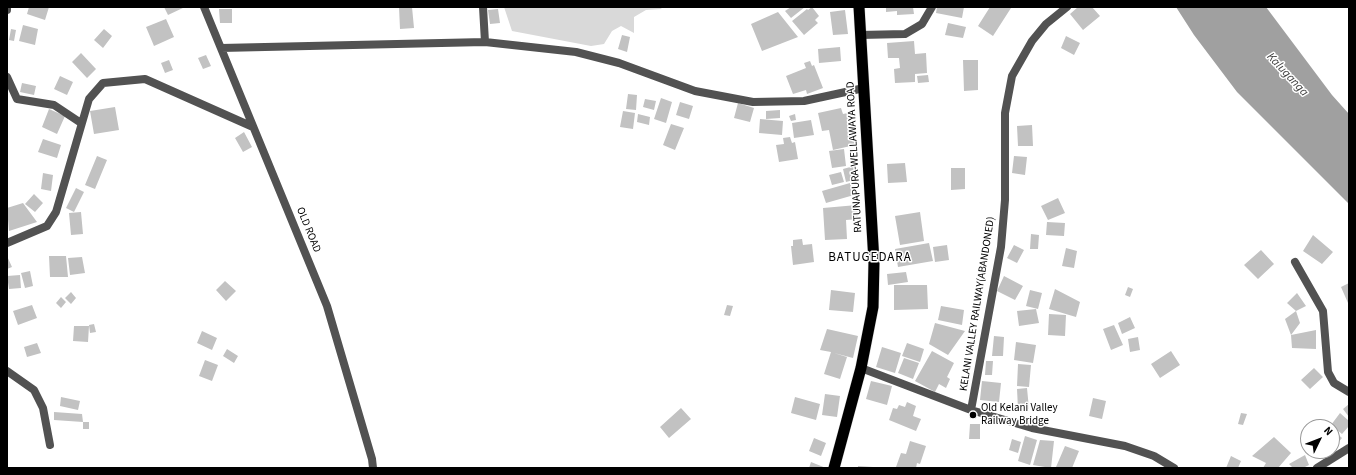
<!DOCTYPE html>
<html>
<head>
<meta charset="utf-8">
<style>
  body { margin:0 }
  #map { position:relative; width:1356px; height:475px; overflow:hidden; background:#fff; font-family:"Source Sans 3",sans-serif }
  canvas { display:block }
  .frame { position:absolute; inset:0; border:8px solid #000; pointer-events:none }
  .north { position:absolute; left:1300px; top:419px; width:40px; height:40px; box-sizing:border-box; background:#fff; border:1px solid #999; border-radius:50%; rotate:47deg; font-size:11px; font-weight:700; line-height:16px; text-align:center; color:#000 }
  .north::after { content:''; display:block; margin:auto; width:14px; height:18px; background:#000; clip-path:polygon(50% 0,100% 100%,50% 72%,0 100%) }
</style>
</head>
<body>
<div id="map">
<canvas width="1356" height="475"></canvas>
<div class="frame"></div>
<div class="north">N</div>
</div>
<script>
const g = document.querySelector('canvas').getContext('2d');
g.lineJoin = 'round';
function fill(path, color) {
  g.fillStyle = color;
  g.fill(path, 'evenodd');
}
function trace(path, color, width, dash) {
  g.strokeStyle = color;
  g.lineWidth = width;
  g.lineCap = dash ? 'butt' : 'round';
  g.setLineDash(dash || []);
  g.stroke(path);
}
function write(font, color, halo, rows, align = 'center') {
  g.font = font + ' "Source Sans 3",sans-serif';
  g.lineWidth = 3;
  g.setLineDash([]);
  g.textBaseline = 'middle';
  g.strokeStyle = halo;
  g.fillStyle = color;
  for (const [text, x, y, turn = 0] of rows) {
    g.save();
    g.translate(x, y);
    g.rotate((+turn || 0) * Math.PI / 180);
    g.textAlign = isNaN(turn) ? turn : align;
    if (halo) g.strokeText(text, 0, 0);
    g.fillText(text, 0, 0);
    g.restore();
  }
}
const green = new Path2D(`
  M504,7H659L662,9L646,10L634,17V33L621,26L612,31L604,44L591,46L512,31Z`);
const water = new Path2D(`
  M1176,7H1266L1332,95L1349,114V204L1237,92L1194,35Z`);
const building = new Path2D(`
  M29,7H49L45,20L27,14Z
  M164,7H185L168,15Z
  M399,7H412L414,28L400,29Z
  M791,7H805L791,18L785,11Z
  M812,7L819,16L815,20L818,23L804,35L792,21L807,9L808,10Z
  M886,7H913L914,14L897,15V11L886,12Z
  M937,7H964L962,18L936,13Z
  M990,7L1011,8L993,36L978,26Z
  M1078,7H1092L1100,16L1083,30L1070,14Z
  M219,9H232V23H220Z
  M498,9L500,23L490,24L488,10Z
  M845,10L848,34L833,35L830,12Z
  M778,12L798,37L762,51L751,24Z
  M166,19L174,37L154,46L146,27Z
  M948,23L966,27L963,38L945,35Z
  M23,25L38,29L35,45L19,41Z
  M11,29L16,30L14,41L9,40Z
  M104,29L112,36L103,48L94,40Z
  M622,35L630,37L627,52L618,49Z
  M1066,36L1080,43L1074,55L1061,48Z
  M914,41L915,54L926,53L927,73L915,74V82L895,83L894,69L900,68L899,58H888L887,43Z
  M840,47L841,61L819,63L818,49Z
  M81,53L96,69L87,78L72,62Z
  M206,55L211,66L203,69L198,58Z
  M169,60L173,70L165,73L161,63Z
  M963,60H978V90L964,91Z
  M810,61L812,66L814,65L823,88L807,94L806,90L793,94L786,76L806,68L804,63Z
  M928,75L929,82L918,83L917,76Z
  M60,76L73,82L67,95L54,89Z
  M22,83L36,86L34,95L20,92Z
  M628,94L637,95L636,110L626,109Z
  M661,98L672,102L666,123L654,119Z
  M645,99L656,101L654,110L643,107Z
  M680,102L693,106L689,119L676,115Z
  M738,103L754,108L750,122L734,118Z
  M115,107L119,130L94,134L90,111Z
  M841,108L843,114L848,113L855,145L833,150L829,130L822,131L818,113Z
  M49,109L65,116L57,134L42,127Z
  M780,110V118L766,119V111Z
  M623,111L635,113L633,129L620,127Z
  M638,114L650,117L649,125L637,122Z
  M795,114L796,120L791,121L789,116Z
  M760,119L783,121L782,135L759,133Z
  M811,120L814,135L794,138L792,123Z
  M671,124L684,128L675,150L663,145Z
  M1032,125L1033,146H1018L1017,126Z
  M244,132L252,147L243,152L235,138Z
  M790,137L792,143L795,142L798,159L779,162L776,145L784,144L783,138Z
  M43,139L61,145L57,158L38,152Z
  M844,149L846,166L832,168L829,151Z
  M97,156L107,160L95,189L85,185Z
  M1014,156L1027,157L1025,175L1012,173Z
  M905,163L907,182L888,183L887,164Z
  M854,166L857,179L846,182L843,169Z
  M951,168H965V189L951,190Z
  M841,172L844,182L832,185L829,175Z
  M43,173L53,175L51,191L41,189Z
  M850,183L854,195L826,203L822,191Z
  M76,188L84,192L74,212L66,208Z
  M34,194L43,203L35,212L25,204Z
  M1058,198L1065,213L1048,220L1041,206Z
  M23,203L37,222L9,231L7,208Z
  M857,205L858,219L846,220L847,239L825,240L823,208Z
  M81,212L83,234L71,235L69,213Z
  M920,212L924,241L900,245L895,216Z
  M1047,222L1065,223L1064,236L1046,235Z
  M1031,234L1039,235L1038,249H1030Z
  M1313,235L1333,252L1322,264L1303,251Z
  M802,239L803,245L812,244L814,262L793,265L791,246H793V240Z
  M929,243L933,261L898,267L895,249Z
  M947,245L949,260L935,262L933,247Z
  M1014,245L1024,250L1017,263L1007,258Z
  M1066,248L1077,251L1074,268L1062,266Z
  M1261,250L1274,264L1258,279L1244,265Z
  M7,256L12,267L7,269Z
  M49,256H66L68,277H50Z
  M82,257L85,273L70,275L68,258Z
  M30,271L33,286L25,288L21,273Z
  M906,272L908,282L888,285L887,274Z
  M20,275L21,288L9,289L7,276Z
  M1004,276L1023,286L1015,300L997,291Z
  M225,281L236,291L226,301L216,290Z
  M1349,283V302L1348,303L1341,287Z
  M894,285H927L928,309L894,310Z
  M1128,287L1133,289L1130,297L1125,295Z
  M1055,289L1080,302L1076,317L1049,309Z
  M831,290L855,293L853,312L829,310Z
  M1030,290L1042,293L1038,309L1026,306Z
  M71,292L76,298L71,304L65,298Z
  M1297,293L1306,306L1296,311L1287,303Z
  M61,297L66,302L61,308L56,303Z
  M32,305L37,318L18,325L13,311Z
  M727,305L733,306L730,316L724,315Z
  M941,306L964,310L962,325L938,320Z
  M1036,309L1039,323L1019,326L1017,311Z
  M1296,311L1300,323L1291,335L1316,330V349L1292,348L1291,335L1285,319Z
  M1049,314L1066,315L1065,336L1048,335Z
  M1130,317L1135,328L1122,334L1118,323Z
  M935,323L965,331L948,355L929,344Z
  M94,324L96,332L90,333L89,325Z
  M1114,325L1123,345L1111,350L1103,329Z
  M74,326H89L88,342L73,341Z
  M827,329L858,336L853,358L834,353L847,357L840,379L824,374L831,352L820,350Z
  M202,331L217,338L212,350L197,343Z
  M994,336L1004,337L1003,356H992Z
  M1138,337L1140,350L1130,352L1128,339Z
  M1016,342L1036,345L1033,363L1014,360Z
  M37,343L41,353L27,357L24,347Z
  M907,343L924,349L920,362L902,356Z
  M882,347L901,353L895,373L876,367Z
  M227,349L238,356L234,363L223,356Z
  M932,351L954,363L947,377L950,379L946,388L939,384L935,392L915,381Z
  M1171,351L1180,365L1160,378L1151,364Z
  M904,358L919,363L913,379L898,373Z
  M205,360L218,365L212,381L199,376Z
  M986,361H993L992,375H985Z
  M1018,364L1031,365L1029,387L1017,386Z
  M1314,368L1323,377L1310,389L1301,380Z
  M871,381L892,386L887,405L866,399Z
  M982,381L1001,383L999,402L980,400Z
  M1027,388L1029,409H1018L1017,389Z
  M825,394L840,396L837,417L822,415Z
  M61,397L80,401L78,410L60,406Z
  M795,397L820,404L816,420L791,413Z
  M1093,398L1106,401L1102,419L1089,416Z
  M907,402L916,406L913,416L921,419L916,431L889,420L893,408L897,409L899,405L905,407Z
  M1349,404V417L1343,409Z
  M681,408L691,419L669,438L660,427Z
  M54,412L82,414L83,422L54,420Z
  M1241,413L1247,414L1243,425L1238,424Z
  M1340,413L1349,421V426L1342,434L1331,425Z
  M83,422H89V429H83Z
  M970,424H980V439H969Z
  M1332,429L1342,438L1332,450Z
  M1025,436L1037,440L1030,465L1018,461Z
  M1274,437L1291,453L1278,468L1272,467L1263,468L1266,463L1252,456Z
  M814,438L826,443L821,456L809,451Z
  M1012,439L1021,442L1018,453L1009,450Z
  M1040,440L1054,441L1051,468L1033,465Z
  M910,441L926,446L920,464L917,463L916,468L896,467L901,453L906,454Z
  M1065,446L1079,451L1072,468L1056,467Z
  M1305,455L1309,465L1303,468H1293L1289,464Z
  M1231,456L1241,461L1238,468H1226Z
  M811,462L826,468H809Z
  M858,466L873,467V468H858Z`);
const minor = new Path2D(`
  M204,7L327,306L372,459L373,468
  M483,7L485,42
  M7,10V7
  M860,35L905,34L922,24L932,7
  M221,48L485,42L576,52L619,63L695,91L753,102L804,101L864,88
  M7,77L17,99L54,105L81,123
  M7,243L47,226L56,212L89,99L103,83L145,79L253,127
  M1295,262L1323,311L1328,372L1334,383L1349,392
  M861,368L971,410L1032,428L1125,446L1154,456L1174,468
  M7,371L34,390L43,408L50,445
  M971,410L1001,247L1005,200V113L1012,76L1032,41L1046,24L1067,7
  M1317,468L1349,448`);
const trunk = new Path2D(`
  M834,468L861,368L873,307L874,262L859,7`);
const markers = [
  [973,415,4,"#000"]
];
const streetNames = [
  ["RATUNAPURA-WELLAWAYA ROAD",855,157,-93],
  ["OLD ROAD",308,230,68],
  ["KELANI VALLEY RAILWAY(ABANDONED)",978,304,-81]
];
const poiNames = [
  ["Old Kelani Valley",981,409],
  ["Railway Bridge",981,422]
];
const waterNames = [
  ["Kaluganga",1287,75,47]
];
const quarterNames = [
  ["BATUGEDARA",870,258]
];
fill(green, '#d9d9d9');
fill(water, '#a0a0a0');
fill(building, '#c2c2c2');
trace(trunk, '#dbdbdb', 12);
trace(minor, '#525252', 8);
trace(trunk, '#000', 11);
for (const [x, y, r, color] of markers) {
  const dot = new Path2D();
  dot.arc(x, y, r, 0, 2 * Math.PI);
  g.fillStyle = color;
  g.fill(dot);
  trace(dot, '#fff', 1.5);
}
write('11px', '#000', '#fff', streetNames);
write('11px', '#000', '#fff', poiNames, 'left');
write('italic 12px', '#414141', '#fff', waterNames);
g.letterSpacing = '1px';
write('13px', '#000', '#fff', quarterNames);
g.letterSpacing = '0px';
</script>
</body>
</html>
